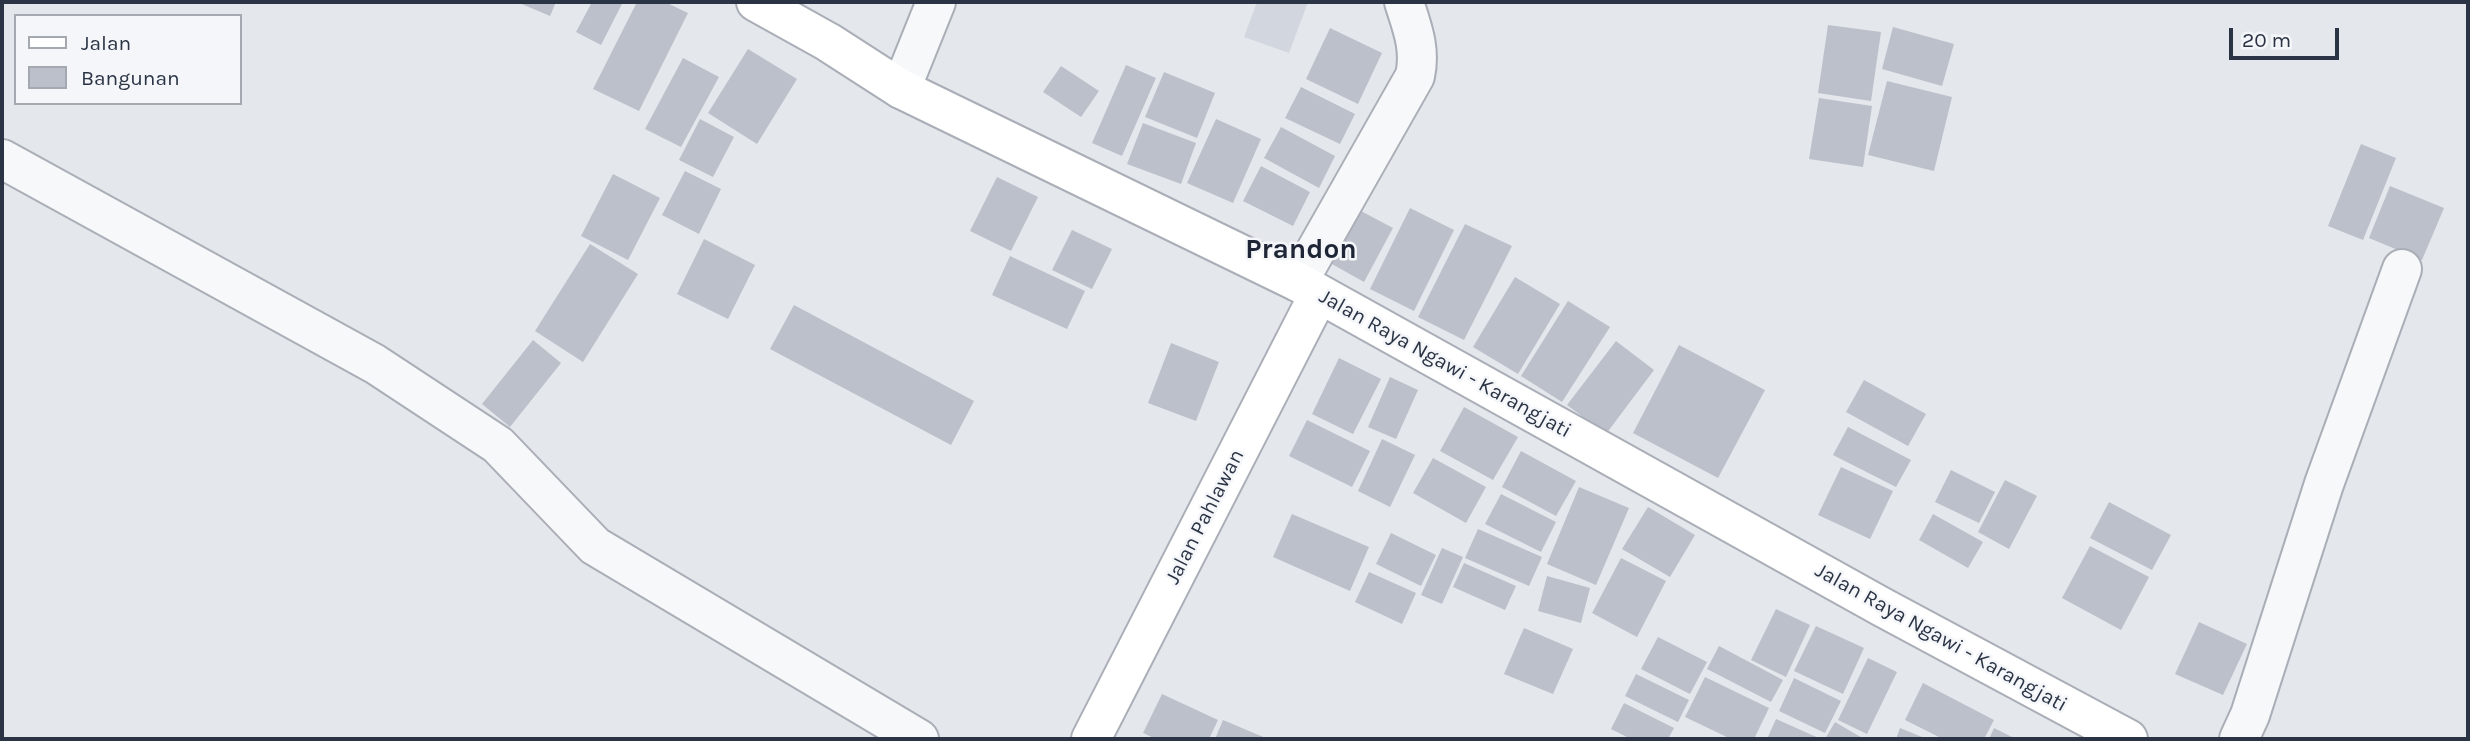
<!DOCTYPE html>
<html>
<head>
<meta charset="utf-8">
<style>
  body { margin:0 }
  #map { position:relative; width:2470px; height:741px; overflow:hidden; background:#e4e7ec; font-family:Karla,sans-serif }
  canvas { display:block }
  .frame { position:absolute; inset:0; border:4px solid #2b3445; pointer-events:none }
  .legend { position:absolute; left:14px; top:14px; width:228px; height:91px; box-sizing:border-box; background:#f4f6f9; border:2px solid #a4a8b1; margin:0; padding:9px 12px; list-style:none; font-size:21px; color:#2b3445 }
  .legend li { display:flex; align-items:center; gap:14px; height:35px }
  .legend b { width:35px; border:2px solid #a4a8b1 }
  .scale { position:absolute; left:2229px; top:28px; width:110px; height:32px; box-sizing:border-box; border:4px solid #2b3445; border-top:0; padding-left:9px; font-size:21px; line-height:24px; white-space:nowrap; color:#2b3445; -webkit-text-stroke:5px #f4f6f9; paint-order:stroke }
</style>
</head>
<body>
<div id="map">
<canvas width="2470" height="741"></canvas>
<div class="frame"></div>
<ul class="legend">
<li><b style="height:9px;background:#fff"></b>Jalan</li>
<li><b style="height:19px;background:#bbc0ca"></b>Bangunan</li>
</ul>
<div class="scale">20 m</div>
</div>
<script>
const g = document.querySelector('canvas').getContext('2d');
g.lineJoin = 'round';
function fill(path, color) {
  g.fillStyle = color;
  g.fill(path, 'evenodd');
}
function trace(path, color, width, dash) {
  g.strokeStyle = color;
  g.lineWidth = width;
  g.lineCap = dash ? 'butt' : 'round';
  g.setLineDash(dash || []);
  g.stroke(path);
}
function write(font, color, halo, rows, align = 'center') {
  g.font = font + ' Karla,sans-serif';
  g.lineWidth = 5;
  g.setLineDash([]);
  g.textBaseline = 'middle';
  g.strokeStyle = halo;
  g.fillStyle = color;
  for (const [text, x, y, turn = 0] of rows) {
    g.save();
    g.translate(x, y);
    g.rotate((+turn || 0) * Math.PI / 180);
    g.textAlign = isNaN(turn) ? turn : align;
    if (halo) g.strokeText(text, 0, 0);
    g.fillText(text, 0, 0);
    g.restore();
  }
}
const built = new Path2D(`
  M1257,2H1308L1289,53L1244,37Z`);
const building = new Path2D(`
  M517,2H556L550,16Z
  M592,2H623L601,45L576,32Z
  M637,2H665L688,13L639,111L593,89Z
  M1828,25L1881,32L1871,101L1818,93Z
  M1893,27L1954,44L1942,86L1882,69Z
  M1330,28L1382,53L1358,104L1306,79Z
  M748,49L797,79L757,144L708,113Z
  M683,58L719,77L681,147L645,129Z
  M1126,65L1156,78L1122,156L1092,143Z
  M1061,66L1099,91L1081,117L1043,92Z
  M1164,72L1215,93L1197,138L1145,117Z
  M1887,81L1952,97L1934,171L1868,155Z
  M1301,87L1355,114L1340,144L1285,118Z
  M1819,98L1872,106L1863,167L1809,159Z
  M700,119L734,137L713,177L679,160Z
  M1216,119L1261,139L1233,203L1187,183Z
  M1143,123L1196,143L1181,184L1127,164Z
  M1281,127L1335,156L1319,188L1264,158Z
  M2361,144L2396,158L2363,240L2328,226Z
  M1261,166L1310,192L1293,226L1243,201Z
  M685,171L721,189L699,234L662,215Z
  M613,174L660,198L628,260L581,236Z
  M997,177L1038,197L1011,251L970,231Z
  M2390,186L2444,208L2422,260L2369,238Z
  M1410,208L1454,230L1414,311L1370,289Z
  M1359,210L1393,228L1364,282L1330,263Z
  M1465,224L1512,246L1464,340L1418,317Z
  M1072,230L1112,249L1092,289L1052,270Z
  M704,239L755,265L728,319L677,294Z
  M590,244L638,274L583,362L535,331Z
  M1010,256L1085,291L1067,329L992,295Z
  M1515,277L1560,304L1518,374L1473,347Z
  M1568,301L1610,327L1562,402L1521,376Z
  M794,305L974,401L951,445L770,349Z
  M533,340L561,363L510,427L482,404Z
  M1616,341L1654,370L1606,434L1567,405Z
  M1171,343L1219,362L1196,421L1148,403Z
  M1679,345L1765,390L1718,478L1633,433Z
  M1339,358L1381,379L1353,434L1312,414Z
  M1390,377L1418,390L1396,439L1368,427Z
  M1864,380L1926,414L1908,446L1846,412Z
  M1464,407L1518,437L1493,480L1440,451Z
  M1307,420L1370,451L1352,487L1289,456Z
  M1848,427L1911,460L1896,487L1833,455Z
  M1382,439L1415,455L1390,507L1358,491Z
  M1521,451L1576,481L1556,516L1502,487Z
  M1433,458L1486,487L1466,523L1413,493Z
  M1841,467L1893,491L1870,539L1818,515Z
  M1951,470L1995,492L1979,523L1935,502Z
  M2005,480L2037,496L2009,549L1978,532Z
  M1579,487L1629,508L1596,585L1547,564Z
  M1501,494L1556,522L1541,552L1485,524Z
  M2109,502L2171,535L2152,570L2090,538Z
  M1648,507L1695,535L1670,577L1622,549Z
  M1292,514L1369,547L1350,591L1273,557Z
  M1933,514L1983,542L1968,568L1919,540Z
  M1478,529L1542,557L1529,586L1465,558Z
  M1391,533L1436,555L1421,586L1376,564Z
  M2090,546L2149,577L2121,630L2062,598Z
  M1442,548L1463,557L1442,604L1421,595Z
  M1621,558L1666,581L1637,637L1592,613Z
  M1464,563L1516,586L1505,610L1453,587Z
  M1369,572L1416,593L1402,624L1355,602Z
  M1547,576L1590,588L1581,623L1538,611Z
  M1776,609L1810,625L1786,677L1751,660Z
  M2199,622L2247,644L2223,695L2175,674Z
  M1816,626L1864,648L1843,694L1794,671Z
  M1524,628L1573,649L1553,694L1504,674Z
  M1658,637L1707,662L1690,694L1641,669Z
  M1719,646L1783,680L1771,702L1707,669Z
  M1868,658L1897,672L1867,734L1838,720Z
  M1636,674L1689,700L1678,722L1625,696Z
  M1705,677L1769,708L1754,739H1731L1685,717Z
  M1794,678L1841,701L1825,733L1779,711Z
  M1923,683L1994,720L1984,739H1943L1905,720Z
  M1162,694L1218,720L1209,739H1156L1143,733Z
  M1624,703L1674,728L1668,739H1631L1611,729Z
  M1776,719L1821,739H1767Z
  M1223,720L1268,739H1215Z
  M1835,722L1864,739H1825Z
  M1900,728L1927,739H1896Z
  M1994,728L2016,739H1989Z`);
const street = new Path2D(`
  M901,89L936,2
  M2,159L375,364L498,445L595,546L919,739
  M1298,282L1415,76C1421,49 1412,27 1404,2
  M2239,739L2250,715L2324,484L2402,269`);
const secondary = new Path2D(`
  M756,2L828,42L901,89L1298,282L1882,607L2128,739
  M1091,739L1319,294`);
const streetNames = [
  ["Jalan Raya Ngawi - Karangjati",1445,364,29],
  ["Jalan Pahlawan",1205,517,-63],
  ["Jalan Raya Ngawi - Karangjati",1941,638,29]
];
const districtNames = [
  ["Prandon",1301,250]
];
fill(built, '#d2d6de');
fill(building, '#bbc0ca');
trace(street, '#a9aeb7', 42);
trace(secondary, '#a9aeb7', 42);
trace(street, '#f7f8fa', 38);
trace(secondary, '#fff', 38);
write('21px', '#2b3445', '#f4f6f9', streetNames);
write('bold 28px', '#1d2536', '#f4f6f9', districtNames);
</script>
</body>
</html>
